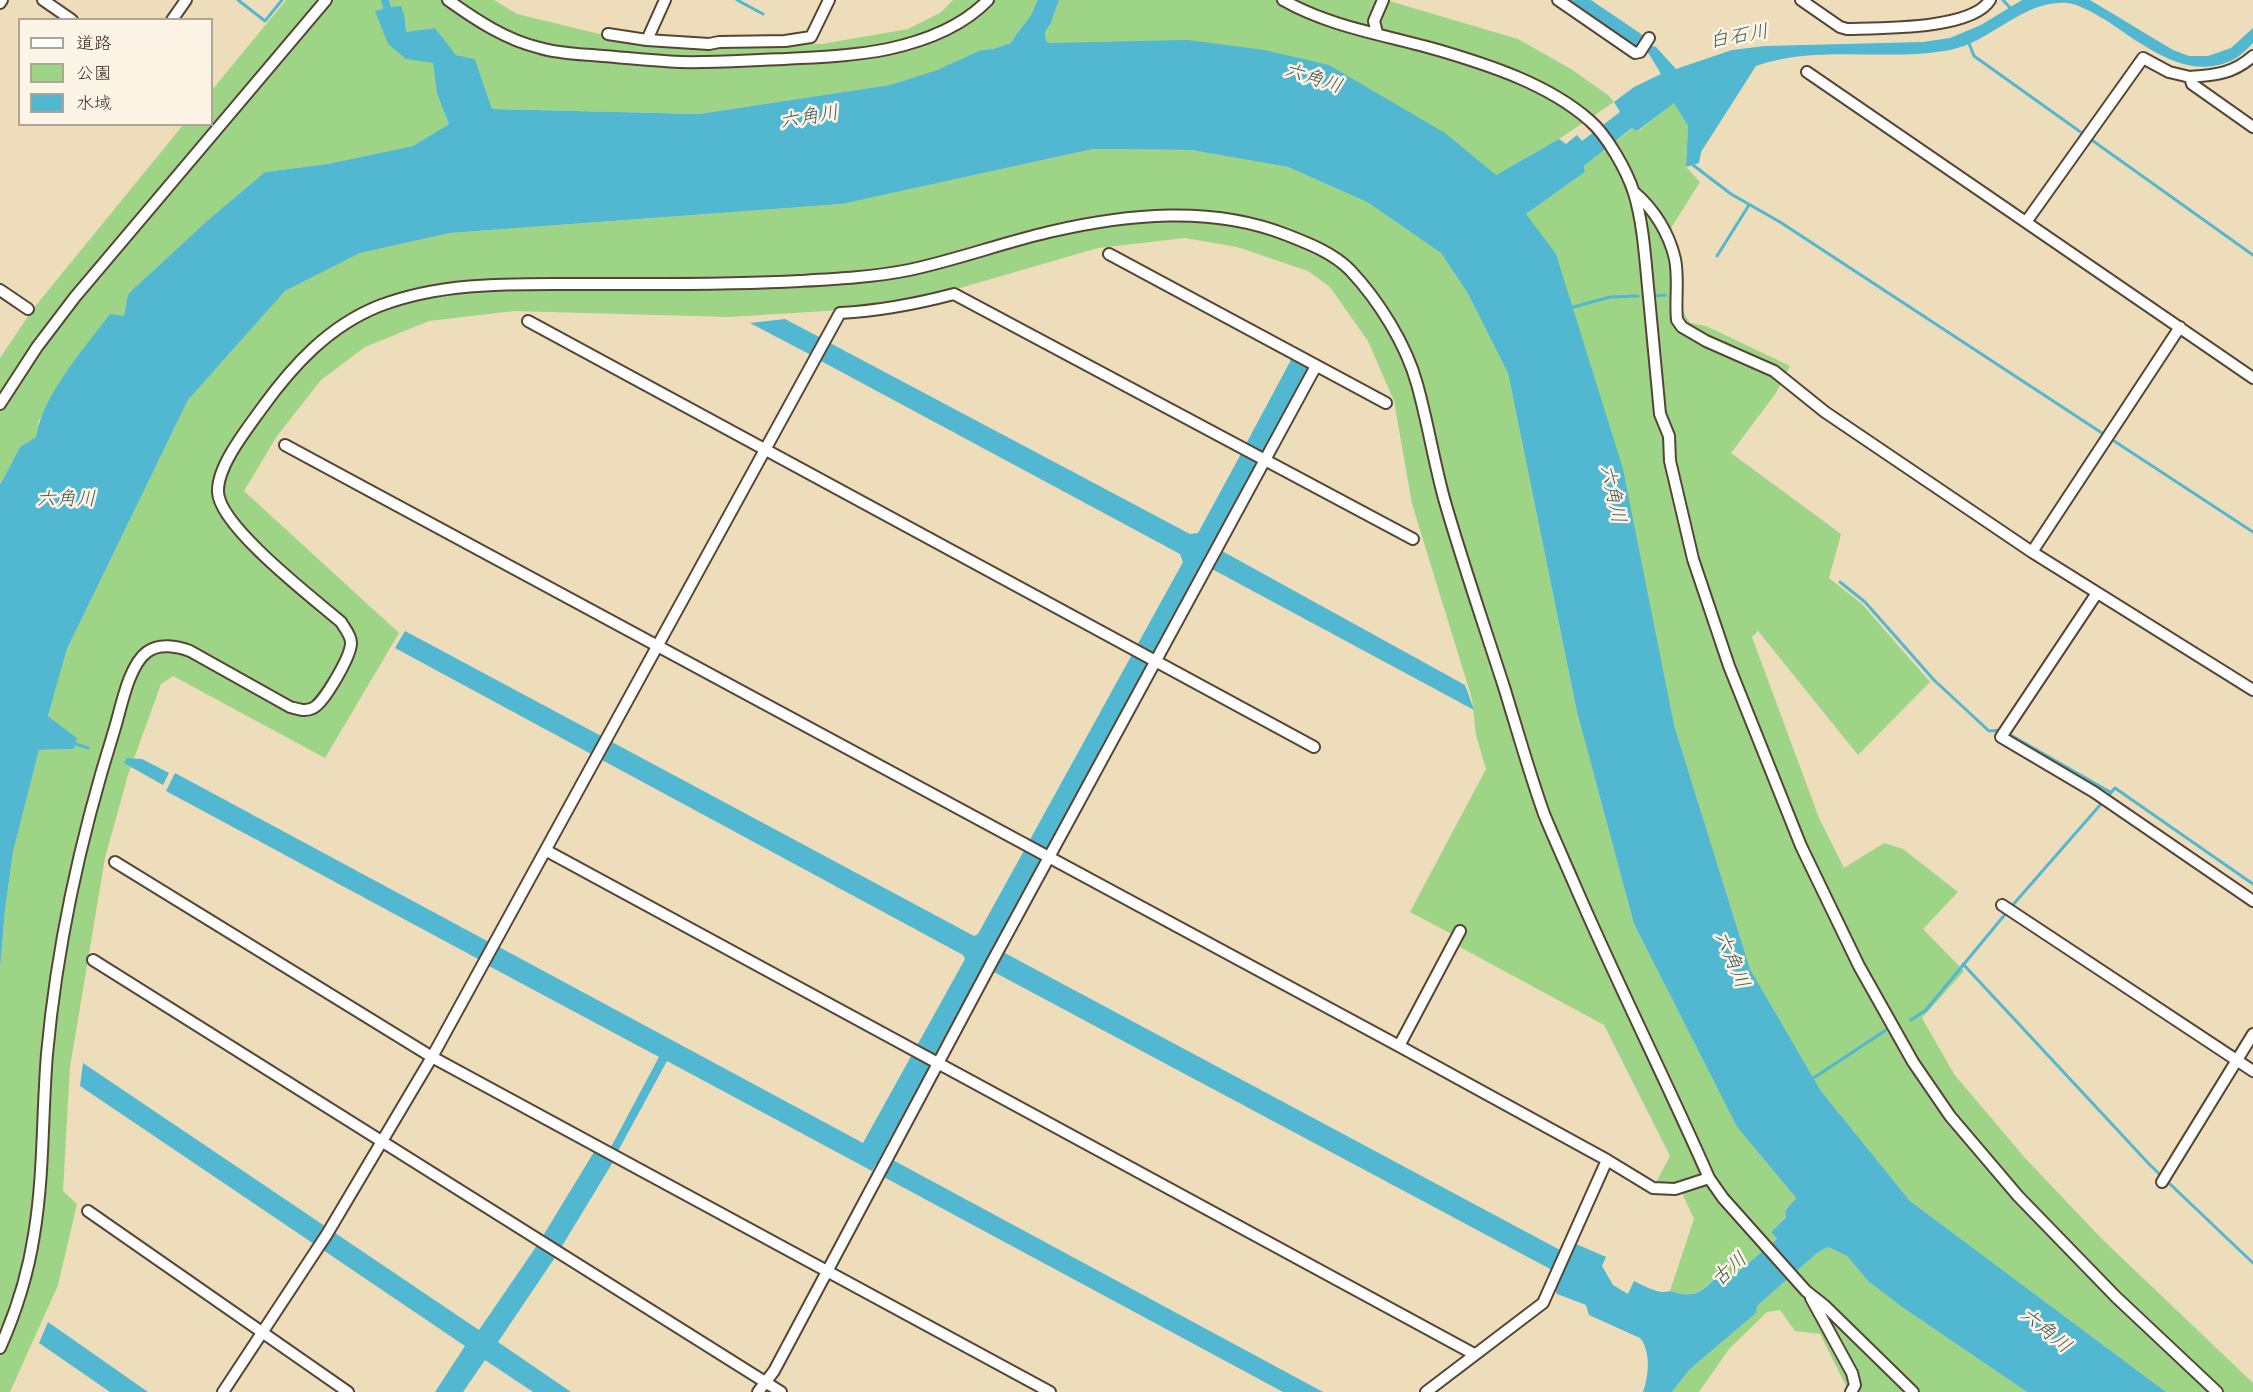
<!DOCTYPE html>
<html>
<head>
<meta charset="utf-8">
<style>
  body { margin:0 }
  #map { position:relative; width:2253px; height:1392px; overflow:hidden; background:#eeddba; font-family:Sriracha,"Klee One",sans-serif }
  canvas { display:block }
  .legend { position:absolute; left:18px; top:18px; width:195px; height:108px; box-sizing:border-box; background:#fcf5e5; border:2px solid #afa495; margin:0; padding:8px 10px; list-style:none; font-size:18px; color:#3b2a1e }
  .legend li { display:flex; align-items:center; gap:12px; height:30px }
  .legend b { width:30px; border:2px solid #afa495 }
</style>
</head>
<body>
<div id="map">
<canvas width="2253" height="1392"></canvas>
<ul class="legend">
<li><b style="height:8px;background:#fff"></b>道路</li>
<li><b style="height:16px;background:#9ed486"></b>公園</li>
<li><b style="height:16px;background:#52b7d0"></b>水域</li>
</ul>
</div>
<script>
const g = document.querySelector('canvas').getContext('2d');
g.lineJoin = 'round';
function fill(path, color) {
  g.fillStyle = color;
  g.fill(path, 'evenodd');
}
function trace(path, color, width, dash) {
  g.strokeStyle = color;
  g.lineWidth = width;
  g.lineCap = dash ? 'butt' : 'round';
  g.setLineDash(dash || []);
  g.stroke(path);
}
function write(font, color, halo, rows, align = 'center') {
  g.font = font + ' Sriracha,"Klee One",sans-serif';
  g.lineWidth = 5;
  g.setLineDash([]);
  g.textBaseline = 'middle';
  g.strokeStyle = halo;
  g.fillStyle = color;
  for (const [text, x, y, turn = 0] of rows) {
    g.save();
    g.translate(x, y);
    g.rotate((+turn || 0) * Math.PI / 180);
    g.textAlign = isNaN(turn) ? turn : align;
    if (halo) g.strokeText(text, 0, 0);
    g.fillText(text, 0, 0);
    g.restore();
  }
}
const green = new Path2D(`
  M286,0H381L383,10L376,11L406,59L433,62L437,94L449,124L413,146L327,164L265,172L208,220L128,294L124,317L39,420L36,437L20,447L0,485V358L33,309L183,125L212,124V90Z
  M389,0H494L517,14L645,45L822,44L908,29L940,13L953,0H1038C1034,6 1033,12 1029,18C1022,26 1016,33 1011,43L993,49L981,50L937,70L890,85L699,114L492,109L475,59L456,55L435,28L406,32L405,18L391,7Z
  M1059,0H1386L1518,39L1571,69L1608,95L1614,102L1559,139L1496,175L1050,43L1046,41L1045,32L1051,23Z
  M1674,102L1688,126L1686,167L1700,182L1671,228L1680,258V306L1690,323L1706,326L1790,366L1776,393L1731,453L1841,534L1829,578L1862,604L1930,682L1858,755L1758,631L1752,637L1819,818L1844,868L1884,843L1903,849L1958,892L1923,929L1964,971L1922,1018L1954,1074L2025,1158L2102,1239L2253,1383V1392H2166L1910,1201L1821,1091L1750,969L1674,725L1526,214L1585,172L1584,166L1633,128L1638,131Z
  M1093,149L1191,150L1288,167L1367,202L1441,253L1467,292L1508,373L1577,712L1634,924L1737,1127L1796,1198L1785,1211L1786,1216L1771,1232L1777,1239L1731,1279L1724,1270C1703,1288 1698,1301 1670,1291L1694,1219L1681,1191L1651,1192L1670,1156L1604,1025L1458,946L1461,939L1410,912L1486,769L1476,735L1472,699L1412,504L1394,401L1368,341L1330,287L1308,271L1237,247L1185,238L1098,248L915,301L841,310L729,317L514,311L429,321L365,347L321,380L277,436L244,491L399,633L325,758L173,676L161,684L128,775L105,858L70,1067L63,1191L77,1204L58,1285L10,1392H0V970L5,910L13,852L39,750L74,749L77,738L48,716L67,649L188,400L285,291L360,253L450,233L842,204Z
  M1828,1247L1847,1256L1868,1281L1902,1307L2027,1392H1849L1820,1334L1795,1331L1780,1310L1767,1312L1729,1349L1699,1392H1672L1689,1370L1756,1313L1757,1306L1817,1253Z`);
const water = new Path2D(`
  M381,0H389L391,7L401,6L405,18L406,32L435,28L456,55L475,59L492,109L699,114L890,85L937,70L981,50L993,49L1011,43C1016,33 1022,27 1029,18C1033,13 1034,6 1038,0H1059L1051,23L1045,32L1046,41L1050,43L1188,40L1264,50L1329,65L1445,133L1496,175L1559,139L1566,144L1577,135L1582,141L1620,112L1614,102L1634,87L1661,74L1649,54L1638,45L1637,47L1568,0H1591L1644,36L1643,38L1654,47L1655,46L1676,69L1732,50L1765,46L1923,42L1950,38L1981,25L2022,0H2090L2173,50L2189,56H2208L2231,48L2253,28V43C2248,48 2242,54 2236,58C2189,85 2141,43 2104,19C2093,13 2079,4 2067,3C2022,0 1992,42 1950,50C1886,62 1818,44 1756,66L1701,152L1699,163L1686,167L1688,126L1674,103L1637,131L1632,128L1584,166L1585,172L1526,214L1556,254L1623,469L1674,725L1750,969L1821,1091L1910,1201L2166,1392H2027L1902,1307L1868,1281L1847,1256L1828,1247L1817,1253L1757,1306L1756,1313L1689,1370L1672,1392H1643C1649,1377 1651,1350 1640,1338L1589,1315L1586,1305L1557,1294L1555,1290L1576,1244L1606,1257L1602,1266L1613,1285L1628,1294L1634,1281C1645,1286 1658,1295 1670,1291C1699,1301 1704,1288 1724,1270L1731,1278L1777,1239L1771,1232L1786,1217L1785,1211L1796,1198L1737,1127L1634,924L1577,712L1508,373L1467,292L1441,253L1367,202L1288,167L1191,150L1093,149L842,204L450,233L360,253L285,291L188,400L67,649L48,716L77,738L74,749L39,750L13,852L5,910L0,970V485L20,447L36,437C43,394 84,349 110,314L124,316L128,294L208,220L265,172L327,164L413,146L449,124L437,94L433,63L406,59L388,44L375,11L383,9Z
  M785,319L821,338L817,345L826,350L830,343L1190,534L1198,533L1242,452L1248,455L1252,447L1246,444L1292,358L1309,368L1263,453L1256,450L1258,461L1208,554L1217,559L1222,551L1465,685L1474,710L1212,569L1215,562L1206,557L990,954L999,958L1003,952L1560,1250L1552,1270L992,971L988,959L934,1057L924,1061L930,1065L878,1161L887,1165L891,1159L1323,1392H1283L882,1176L885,1169L876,1164L872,1171L667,1061L618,1151H616L610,1160L613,1162L556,1256L498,1342L571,1392H533L485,1360L463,1392H435L465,1346L323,1250L319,1237L314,1244L80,1086L83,1063L479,1330L538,1244L594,1152L607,1158L613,1149L611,1147L659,1057L489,966L493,958L484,953L480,960L166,791L175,773L489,942L485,950L495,955L499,947L863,1143L965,959L963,955L602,760L606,752L597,748L593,755L395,648L405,631L603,737L599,744L608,749L612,742L974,936L978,934L1183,562L1180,554L821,361L824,353L815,349L811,355L750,323Z
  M127,758L142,759L169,773L163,785L124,763Z
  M48,1322L148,1392H110L39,1343Z`);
const stream = new Path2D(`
  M238,0L265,21L282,0
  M737,0L763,14
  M2003,0L2012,10
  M1968,41L1974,56L2253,255
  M1693,162V165L1731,194L1780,222L2253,532
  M1717,256L1749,205
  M1654,296L1665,295
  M1570,308L1610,297L1638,296
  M1840,582L1865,602L1934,680L1989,731L2002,730
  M2007,733L2110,792
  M73,743L88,748
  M2011,907L2115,788L2253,884
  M1963,964L2150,1165L2253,1263
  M1911,1020L1926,1010L2007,912
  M1812,1079L1886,1030`);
const minor = new Path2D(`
  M43,0L72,20
  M448,0C476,20 506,40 540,48C560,54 582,54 603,56C628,58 654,61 680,62C714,63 749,60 784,59C818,57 854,56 888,49C925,41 962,27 988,0
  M1283,0C1330,27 1386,35 1438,50C1489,65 1548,84 1589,120C1607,135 1627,171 1634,193C1643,223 1645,256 1648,287C1652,330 1656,372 1660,414L1669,436L1670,461L1693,559L1729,666L1801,846L1859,966L1913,1062L1950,1116L2018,1196L2116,1297L2217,1392
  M1558,0L1635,53L1640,52L1649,38
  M1801,0L1840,27L1847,29C1879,28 1972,30 1990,0
  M0,3L2,0
  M172,20L186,0
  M1377,33L1374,21L1383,0
  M608,34L647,40L709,44L719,42L785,41L811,37L829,0
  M647,40L665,0
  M1807,72L2253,378
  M2190,77C2215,75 2233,74 2253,56
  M1634,192C1654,209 1669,233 1675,259C1679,279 1675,300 1677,320L1682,327L1706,341L1774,371L1825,412L2032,552L2253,690
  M2026,222L2143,58L2169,72L2190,77L2192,84L2253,127
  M1109,254L1386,403
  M0,290L28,309
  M528,321L1314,747
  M0,404L37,347L75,297L326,0
  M285,445L1399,1046L1607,1160L1653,1188L1675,1189L1709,1178
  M2032,552L2180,327
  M2097,593L2001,737L2094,792L2253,901
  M547,851L1474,1354
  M115,862L432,1057L1050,1392
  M2002,905L2253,1071
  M93,960L781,1392
  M1399,1046L1460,931
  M2162,1182L2253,1034
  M88,1211L348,1392
  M1811,1298L1852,1373L1855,1385L1851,1392
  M0,1348C16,1312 28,1274 34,1235C44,1175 42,1115 47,1054C57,944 81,836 114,731C121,709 128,666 147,652C159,643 177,646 190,651L290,707C298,709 305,712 313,708C324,703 351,656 351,643C351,635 345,629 341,622C313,598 219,526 218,492C217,466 247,429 262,408C293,365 329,326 379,306C443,281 515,284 583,284C655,284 728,285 800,281C836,279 874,277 909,270C956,260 1002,243 1049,232C1126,214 1212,205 1287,235C1310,244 1333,253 1350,270C1379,301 1406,344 1417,384C1428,423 1434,463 1445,502C1463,564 1484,625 1504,687C1517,729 1529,772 1544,814C1553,836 1563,858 1573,881C1616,981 1665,1078 1709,1178L1723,1198L1806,1291L1825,1306L1913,1392
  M223,1392L327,1234L432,1057L840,313C879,311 916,304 954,294L1413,539
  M758,1392L774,1371L992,962L1316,366
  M1426,1392L1543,1303L1607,1160`);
const waterNames = [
  ["白石川",1739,37,-10],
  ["六角川",1313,79,18],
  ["六角川",809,118,-9],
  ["六角川",1612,494,78],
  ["六角川",66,500],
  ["六角川",1731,960,67],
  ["古川",1730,1270,-42],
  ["六角川",2045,1331,39]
];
fill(green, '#9ed486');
fill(water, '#52b7d0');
trace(stream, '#52b7d0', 3);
trace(minor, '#564535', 14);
trace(minor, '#fff', 10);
write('italic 20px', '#435b5c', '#fcf5e5', waterNames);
</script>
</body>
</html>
